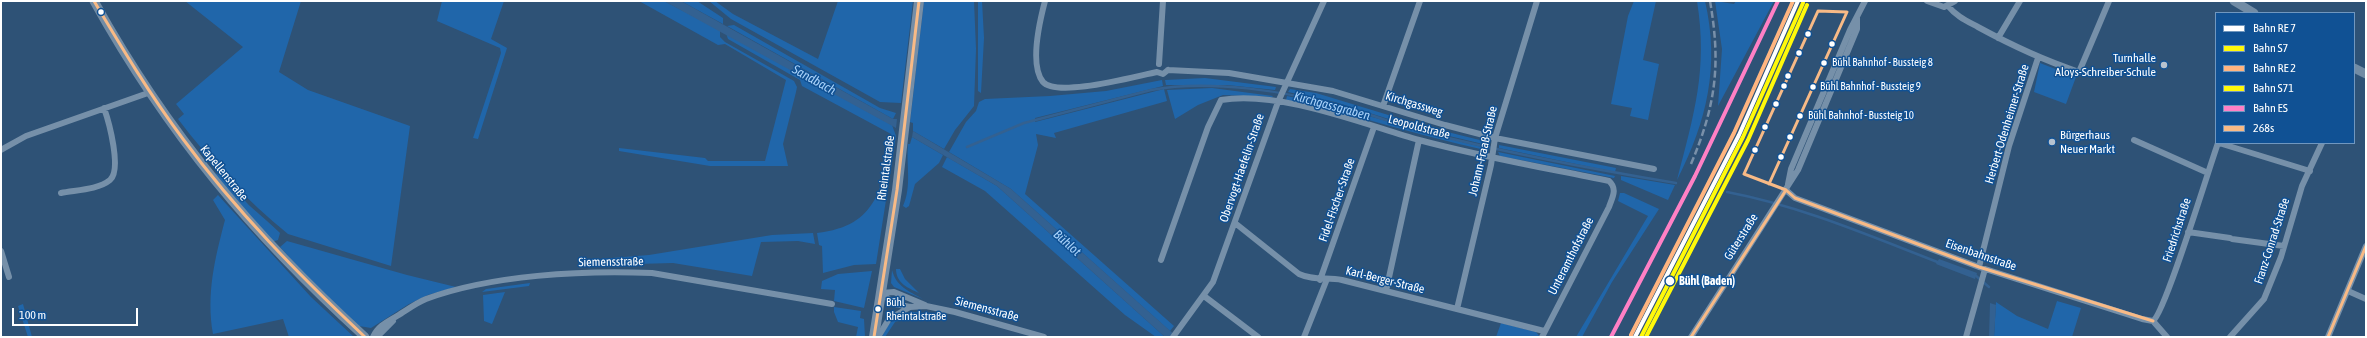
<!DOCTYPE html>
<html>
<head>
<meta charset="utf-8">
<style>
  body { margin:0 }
  #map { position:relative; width:2367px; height:338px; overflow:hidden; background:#2e5276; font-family:"Asap Condensed",sans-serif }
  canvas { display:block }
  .frame { position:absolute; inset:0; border:2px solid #fff; pointer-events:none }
  .legend { position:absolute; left:2215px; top:12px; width:140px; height:132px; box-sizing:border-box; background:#105194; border:1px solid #7097bf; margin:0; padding:5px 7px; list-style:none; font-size:12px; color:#fff }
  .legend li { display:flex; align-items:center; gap:8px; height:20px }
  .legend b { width:20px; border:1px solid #7097bf }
  .scale { position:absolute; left:12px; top:308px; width:126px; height:18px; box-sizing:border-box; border:2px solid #fff; border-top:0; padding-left:5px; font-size:12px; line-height:14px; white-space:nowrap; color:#fff; -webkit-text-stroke:3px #105194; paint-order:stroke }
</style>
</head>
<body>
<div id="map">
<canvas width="2367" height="338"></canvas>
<div class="frame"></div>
<ul class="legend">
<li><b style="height:5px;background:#fff"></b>Bahn RE 7</li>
<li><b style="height:5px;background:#fff90a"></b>Bahn S7</li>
<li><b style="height:5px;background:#ffb580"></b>Bahn RE 2</li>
<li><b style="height:5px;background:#fff90a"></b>Bahn S71</li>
<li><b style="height:5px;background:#ff80c5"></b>Bahn ES</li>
<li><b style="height:5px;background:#f8ba86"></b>268s</li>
</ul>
<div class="scale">100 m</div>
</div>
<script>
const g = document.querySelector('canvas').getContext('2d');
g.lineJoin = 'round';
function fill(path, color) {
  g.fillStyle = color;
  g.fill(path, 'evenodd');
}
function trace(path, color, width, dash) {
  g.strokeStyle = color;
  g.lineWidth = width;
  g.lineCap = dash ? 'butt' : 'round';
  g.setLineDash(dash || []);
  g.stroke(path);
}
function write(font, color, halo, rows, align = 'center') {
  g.font = font + ' "Asap Condensed",sans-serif';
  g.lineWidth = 3;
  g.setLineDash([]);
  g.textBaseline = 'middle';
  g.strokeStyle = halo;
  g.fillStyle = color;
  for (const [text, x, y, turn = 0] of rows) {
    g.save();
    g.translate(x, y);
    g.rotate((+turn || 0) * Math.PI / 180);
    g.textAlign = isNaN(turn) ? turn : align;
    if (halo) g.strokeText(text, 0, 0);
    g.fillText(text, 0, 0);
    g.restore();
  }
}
const green = new Path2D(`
  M185,1H301L279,72L308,90L410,126L391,266L288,234C247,201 210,161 178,119L184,114L176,104L243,47Z
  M442,1H504L491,39L507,48L478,139L473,138L501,53L500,48L437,21Z
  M639,1H664L720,30V37L725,42L794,81L797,87L796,92L783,144L788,166H710L619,151V148L705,158L708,161H765L786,80L725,44L718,45Z
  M681,1H697L723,18V24Z
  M709,1H715L733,14L818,59L838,1H913L901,103L880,102L731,19Z
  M924,1H974L976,49L974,106L955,130L944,149L913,131V123L910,122Z
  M978,1H982L984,38L981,93L978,91Z
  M1634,1H1656L1643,60L1659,64L1648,120L1630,116L1632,108L1611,104L1628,16Z
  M1697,1H1705C1720,66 1707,121 1677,180C1694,114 1708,70 1697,1Z
  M1715,1L1734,4L1736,1H1774L1718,106L1722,49Z
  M734,25L880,108L896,113L893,119L727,26Z
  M726,33L892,125L896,136L876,264L854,265L823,273L822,246L819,245L817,233C879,226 883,186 891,134L802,86L800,80L728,39Z
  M2040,63L2076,77L2066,104L2034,92Z
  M1205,78L1276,87L1275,90L1227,85H1166L1165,80Z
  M1162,80L1163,86L1035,118V122L1164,89L1167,101L1054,133L1056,138L1036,134L1038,145L1025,194L1174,326L1170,331L1011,189L949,152L966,122L976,111L979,102L985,99L1050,96L1106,91Z
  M1212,88L1273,96L1272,97L1223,95L1198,105L1175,119L1167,90Z
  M1290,89L1316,93L1431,128L1488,142L1487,145L1420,129L1335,102L1288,92Z
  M1287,96C1354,109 1419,132 1486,148L1485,150C1418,136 1353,113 1286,100Z
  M912,137L943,155L939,163L915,184L909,206L906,208L903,206C912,186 906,165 908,144H910Z
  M1499,145L1616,168L1615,172L1499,148Z
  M1498,152L1615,176L1614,178L1500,156Z
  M947,157L997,186L1165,337H1156L1125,315L985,191L942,167Z
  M211,172C228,175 240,197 251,207C261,216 271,224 280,233L278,240L272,242Z
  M1621,176L1675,185L1668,200L1621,180Z
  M1620,193H1624L1659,209L1612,282L1582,337H1576L1648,216L1618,201Z
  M218,195L311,297L354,337H289L283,319L213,334C206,294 215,258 225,220L213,200Z
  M813,233L815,244L798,241L761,242L752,276L673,263L600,265V259L649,255L772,235Z
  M287,241L407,275L456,287L428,295L409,304L371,328L359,326L309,279L280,247Z
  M896,269H900L905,279L919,293C908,288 896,283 896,269Z
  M892,270C896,286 908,291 923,299L894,287L891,283Z
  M872,271L864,308L834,301L835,290L821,289L822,281L838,274Z
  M530,283L529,286L482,292L486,289Z
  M505,292L492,324L484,321L483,295Z
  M2057,301L2081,308L2072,337H1994L1996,302L2017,316L2048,329Z
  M23,304L32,337H28L18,306Z
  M834,307L861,311L860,318L864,319L865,337H856L858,327L838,322L834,312Z
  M912,312H921L920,314L895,322L885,337H882C888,322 896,315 912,312Z
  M1501,323L1536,332L1540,337H1496Z`);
const water = new Path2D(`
  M664,1H681L893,119H897L896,128Z
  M913,131L1011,189L1177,337H1165L997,186L912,137Z
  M1939,259L1977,273L1975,279L1936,264Z
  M1990,303L1996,305L1994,337H1989Z`);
const stream = new Path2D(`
  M967,147L1024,123L1151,90C1209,79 1286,91 1343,107C1370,114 1396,124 1424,132C1507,153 1592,169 1676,183
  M1727,192C1801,206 1870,236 1940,263
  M1975,275L1989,287`);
const street = new Path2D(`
  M1045,1C1040,20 1029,65 1043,82C1057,98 1136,76 1157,72L1163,74L1168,70
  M1927,1L1944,7L1955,1
  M1948,6C1956,16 1967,21 1978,27C2011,45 2043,60 2079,72L2109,1
  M1998,38L2020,1
  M1159,64L1163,1
  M1168,70L1229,73L1333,91L1445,125L1495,138L1654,169
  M1383,106L1420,1
  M2134,140L2208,173
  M2219,143L2310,171
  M1,150L26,136L148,93
  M1788,184L1791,169L1850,30L1865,1
  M1786,190L1795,198L1979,267L2142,319L2153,321
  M61,193C75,190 98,190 110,180C122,170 109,122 104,108
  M1235,223L1299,274C1314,281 1327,277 1342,280L1544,331
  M2188,232L2230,238
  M2232,239L2284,246
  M1,251L9,277
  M1161,260L1208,127L1221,100C1279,90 1363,124 1419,140C1482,157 1546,168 1609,181C1618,189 1612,198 1609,207L1542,337
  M1979,267L2009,146L2038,58
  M1320,280L1374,127
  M1386,291L1419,140
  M2348,291L2366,299
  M881,293L895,304L910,307L926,306L955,312L1044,337
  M881,293L894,292L925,305
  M1204,296L1258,337
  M1457,309L1491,165L1495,138L1537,1
  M2153,321C2165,313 2209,168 2218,143
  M2153,321L2167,337
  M373,337C378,326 387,322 397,316C407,310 416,303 426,299C491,275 583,270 652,273L832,304
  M377,337L393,321
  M878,337L889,319L910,307
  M1173,337L1213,282L1278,102L1324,1
  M1304,337L1327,279
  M1691,337L1798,170L1857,29V17
  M1966,337L1985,269
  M2230,337L2264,299L2281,257L2302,186L2322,143
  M2328,337L2366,246`);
const secondary = new Path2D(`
  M94,1C168,134 253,235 365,337
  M2234,1L2254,13
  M2354,68L2366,74`);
const primary = new Path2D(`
  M874,337L897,190L919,1`);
const rail = new Path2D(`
  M1691,164C1716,105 1721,64 1710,1`);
const bus1 = new Path2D(`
  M94,1C122,48 150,95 183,139C236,211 299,275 365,337
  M1847,12L1818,11L1744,174L1786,190L1795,198L1979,267L2153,321
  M1769,184L1847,12
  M874,337L897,190L919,1
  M1691,337L1786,190
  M2328,337L2366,246`);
const rail1 = new Path2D(`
  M1635,337L1739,135L1798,1`);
const rail2 = new Path2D(`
  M1641,337L1743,137L1803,3`);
const rail3 = new Path2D(`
  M1631,335L1734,133L1793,1`);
const rail4 = new Path2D(`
  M1646,337L1748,140L1807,5`);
const rail5 = new Path2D(`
  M1611,337L1695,176L1778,1`);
const markers = [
  [101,12,3.5,"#fff"],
  [1808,34,3.5,"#fff"],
  [1832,44,3.5,"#fff"],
  [1799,53,3.5,"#fff"],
  [1824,63,3.5,"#fff"],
  [2164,65,4,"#b6c2cf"],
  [1788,76,3.5,"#fff"],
  [1784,86,3.5,"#fff"],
  [1813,87,3.5,"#fff"],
  [1776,104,3.5,"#fff"],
  [1800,116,3.5,"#fff"],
  [1765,127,3.5,"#fff"],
  [1790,137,3.5,"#fff"],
  [2052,142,4,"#b6c2cf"],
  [1755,150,3.5,"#fff"],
  [1781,157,3.5,"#fff"],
  [1670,281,5,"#fff"],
  [878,309,3.5,"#fff"]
];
const busNames = [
  ["Bühl Bahnhof - Bussteig 8",1832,63],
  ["Bühl Bahnhof - Bussteig 9",1820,87],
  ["Bühl Bahnhof - Bussteig 10",1808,116],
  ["Bühl",886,303],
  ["Rheintalstraße",886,317]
];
const poiNames = [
  ["Turnhalle",2156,58],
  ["Aloys-Schreiber-Schule",2156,72],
  ["Bürgerhaus",2060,135,"left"],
  ["Neuer Markt",2060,149,"left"]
];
const streetNames = [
  ["Kirchgassweg",1414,104,17],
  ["Herbert-Odenheimer-Straße",2007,124,-73],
  ["Leopoldstraße",1419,127,15],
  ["Johann-Fraaß-Straße",1483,151,-77],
  ["Rheintalstraße",886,168,-82],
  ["Obervogt-Haefelin-Straße",1242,168,-71],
  ["Kapellenstraße",224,173,51],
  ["Fidel-Fischer-Straße",1337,200,-71],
  ["Friedrichstraße",2177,230,-72],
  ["Güterstraße",1741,237,-58],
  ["Franz-Conrad-Straße",2272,241,-72],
  ["Eisenbahnstraße",1981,255,19],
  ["Unteramthofstraße",1571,256,-63],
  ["Siemensstraße",611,262,-1],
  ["Karl-Berger-Straße",1385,280,14],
  ["Siemensstraße",987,309,15]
];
const stopNames = [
  ["Bühl (Baden)",1679,281]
];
const waterNames = [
  ["Sandbach",814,80,29],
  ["Kirchgassgraben",1332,106,15],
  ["Bühlot",1067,243,42]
];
fill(green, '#2066aa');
fill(water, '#336191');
trace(stream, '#336191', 2.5);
trace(street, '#7690a9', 6);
trace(secondary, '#728ca5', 9);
trace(primary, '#758ea7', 10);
trace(rail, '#7990a9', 2.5, [7, 3]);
trace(bus1, '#f8ba86', 3);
trace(rail1, '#fff', 4);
trace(rail2, '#fff90a', 4);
trace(rail3, '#ffb580', 4);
trace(rail4, '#fff90a', 4);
trace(rail5, '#ff80c5', 4);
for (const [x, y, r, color] of markers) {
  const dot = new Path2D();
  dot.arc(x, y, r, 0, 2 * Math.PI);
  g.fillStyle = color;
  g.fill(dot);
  trace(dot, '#105194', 1.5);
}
write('11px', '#fff', '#105194', busNames, 'left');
write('12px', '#fff', '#105194', poiNames, 'right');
write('12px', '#fff', '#105194', streetNames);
write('bold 12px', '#fff', '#105194', stopNames, 'left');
write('italic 13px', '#a9d3fb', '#105194', waterNames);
</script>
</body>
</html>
